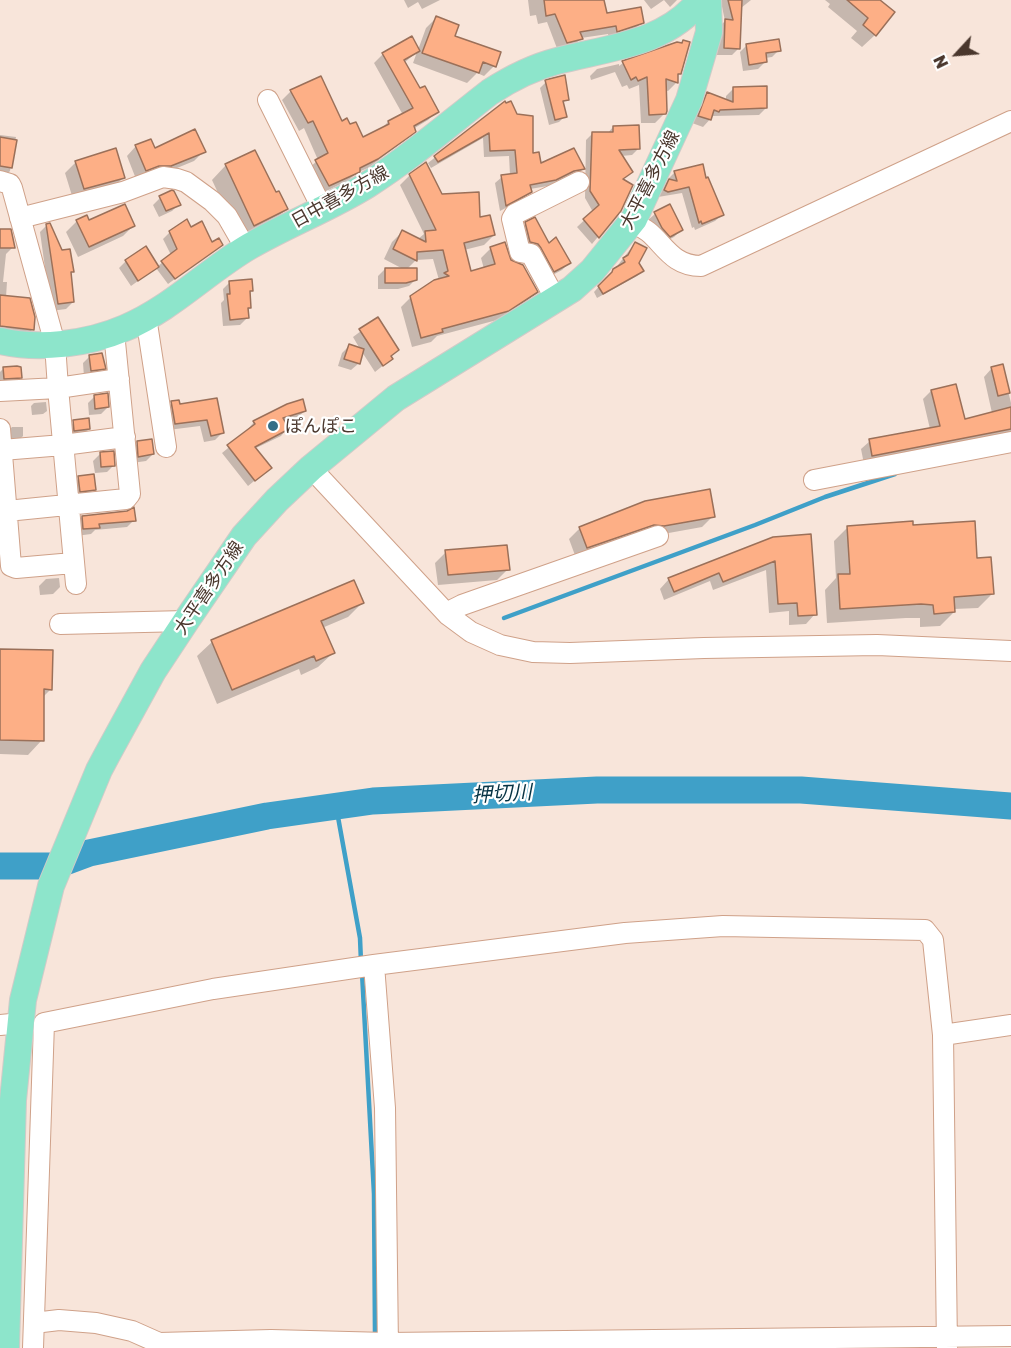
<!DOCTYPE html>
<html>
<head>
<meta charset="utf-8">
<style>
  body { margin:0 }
  #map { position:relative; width:1011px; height:1348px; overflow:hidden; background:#f8e5da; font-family:"Golos Text",sans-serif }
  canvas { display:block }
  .north { position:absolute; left:927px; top:24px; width:60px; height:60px; -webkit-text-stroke:4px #fff; paint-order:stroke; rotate:244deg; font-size:16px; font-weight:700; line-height:24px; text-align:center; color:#4a372d }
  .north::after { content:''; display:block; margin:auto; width:21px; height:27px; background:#4a372d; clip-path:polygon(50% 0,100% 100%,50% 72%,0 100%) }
</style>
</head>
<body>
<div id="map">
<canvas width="1011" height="1348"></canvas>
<div class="north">N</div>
</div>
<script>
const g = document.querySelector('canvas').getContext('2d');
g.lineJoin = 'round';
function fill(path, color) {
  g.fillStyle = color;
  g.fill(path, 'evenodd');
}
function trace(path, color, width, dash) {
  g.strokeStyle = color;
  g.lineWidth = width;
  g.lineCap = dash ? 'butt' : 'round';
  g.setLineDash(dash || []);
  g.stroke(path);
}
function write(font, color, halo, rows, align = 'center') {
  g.font = font + ' "Golos Text","Noto Sans JP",sans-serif';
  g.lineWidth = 4.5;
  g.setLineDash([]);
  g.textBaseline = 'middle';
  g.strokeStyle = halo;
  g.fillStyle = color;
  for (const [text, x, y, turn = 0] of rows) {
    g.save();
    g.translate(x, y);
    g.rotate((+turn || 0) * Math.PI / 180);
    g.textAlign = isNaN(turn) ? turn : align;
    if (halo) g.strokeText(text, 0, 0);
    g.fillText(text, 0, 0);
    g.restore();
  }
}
const shadow = new Path2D(`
  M404,0H440L422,9L418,2L408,8Z
  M528,0H603L605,15L642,22L633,31L609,39L608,34L581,38L573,47L558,51L547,22L538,24L536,15L530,16Z
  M644,0H664L651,9Z
  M664,0H677L670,7Z
  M722,0H751L741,8L739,48L732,55H717L718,28L725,21L721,2Z
  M825,0H878L875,35L862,47L851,38L857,31L828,7L830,4Z
  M436,18L453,37L494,66L484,76L477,73L467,83L413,63L417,52L404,63L419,91L437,111L428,120L413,129L414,131L405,140L368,168L356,173L349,180L320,194L307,170L318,160L304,128L299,131L282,100L291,91L362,139L380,130L388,122L403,115L374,63L383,54L411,38L418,50L426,28Z
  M747,45L779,50L772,57L765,58V62L758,69L743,71L740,52Z
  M623,63L680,73L676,77L677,82L668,91L664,90V114L655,123H641L639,85L629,89L627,85L622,87L615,72L591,80L590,76L597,69L619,64V66Z
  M546,82L567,99L562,104L565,116L559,122L549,125L540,88Z
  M733,89L766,108L759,115L713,116L703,127L692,123L700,101L707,94L726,101V96Z
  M500,106L540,165L583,169L576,176L566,177L548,186L530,189V192L524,198L500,211L495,183L502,177L510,175L509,156L484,157L483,138L431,168L428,163Z
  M613,127L638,149L632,155L621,156L631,172L622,180L620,210L592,244L577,227L593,212L585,198L586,140L593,133L607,134Z
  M0,135L16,137L10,171L3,178L0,177Z
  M136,146L154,150L204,151L194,161L160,175L136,179L127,156Z
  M76,162L123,178L112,189L73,199L65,173Z
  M226,165L276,194L286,209L271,224L240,240L212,180Z
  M675,172L705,179L722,215L715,221L695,230L694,227L692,228L682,193L658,197L668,179Z
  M410,175L478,219L494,235L484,245L464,250L470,272L484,269L481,258L491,248L510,261L536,292L526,302L497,320L437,336L431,342L412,347L401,307L411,297L439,280L433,259L416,260L406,270L416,279L409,286L398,289H378V276L385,269L405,270L384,259L392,242L402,232L418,239L424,234L400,185Z
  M160,198L179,204L172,211L159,217L153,205Z
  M655,214L681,230L674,237L663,243L648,220Z
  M77,221L134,225L123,236L78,257L66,232Z
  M526,224L569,263L562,270L547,278L519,231Z
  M47,225L72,271L69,274L73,302L66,309L51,311L40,232Z
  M190,229L212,244L221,245L168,284L156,268L131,286L119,268L126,261L157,267L171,255L163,239L170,232Z
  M0,231L13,247L6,254L3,282H7L6,297L33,329L26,336L0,333Z
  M635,243L637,263L642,271L637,276L597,298L594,292L614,270L620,267L618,265Z
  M230,282L251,290L248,293L250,308L247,311V318L240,325L223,326L221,303L224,300L223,289Z
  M377,319L397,350L390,357L391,359L375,372L362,352L358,364L351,370L338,366L342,353L349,346L360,349L353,337Z
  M90,356L104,368L97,375L84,377L83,363Z
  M1002,366L1011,403V433L864,464L861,449L870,441L930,429L923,399L931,391L964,421L992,413L984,377L992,368Z
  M4,368L21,377L7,391H0V372Z
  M95,396L108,407L101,414L89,415L88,403Z
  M216,400L222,433L215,440L204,442L200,426L168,430L165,409L172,403L179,406Z
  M46,402L47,411L43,414L32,415L31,406L34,403Z
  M305,411L298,417L284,421L287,429L281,436L254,449L270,468L248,486L222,453L249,431L248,429L254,422Z
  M74,422L89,429L82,436L68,438L67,429Z
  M12,427H23V436L16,443H6L5,434Z
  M138,443L153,454L146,461L132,463L131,450Z
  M100,454L114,465L107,472L95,473L93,461Z
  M79,478L94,489L87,496L73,498L72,485Z
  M713,516L702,527L652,536L576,558L569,539L580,528Z
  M82,517L134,520L127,527L95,530L91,534L76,536L75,524Z
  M848,527H912L976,560L992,594L978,608L954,609V612L940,626L920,627V618H906L827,623L825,590L836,578L834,541Z
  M773,538L815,614L806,624L789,625V611L769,613L766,570L713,590L710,581L664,600L660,589L669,579Z
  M446,552L508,569L497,580L438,585L435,563Z
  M59,578L60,587L53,594L40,595L39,586L46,579Z
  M354,582L362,603L348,617L322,628L333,653L318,667L301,675L299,669L217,704L197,656L212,642Z
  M0,651L51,689L43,697L42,740L28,755L0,754Z`);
const stream = new Path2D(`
  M504,618L755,525L825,497L895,474
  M336,806L360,938L361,962
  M362,973L374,1194L375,1336`);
const river = new Path2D(`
  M0,866H54L89,853L267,816L373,801L597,790H801L1011,806`);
const building = new Path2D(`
  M544,0H604L607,13L641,7L644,23L617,32L616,26L580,32L583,39L567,43L555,14L546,16Z
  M728,0H742L740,49L724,48L725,19L733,20Z
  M847,0H880L895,12L876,36L863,25L868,18Z
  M436,16L459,25L455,36L501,52L496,67L483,62L479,73L422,53Z
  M412,36L420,51L404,60L420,88L425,86L439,112L414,126L416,132L378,159L360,168V172L329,186L315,160L328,153L313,121L308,123L290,90L321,76L342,121L347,118L350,124L356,122L363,137L389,124L388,121L413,108L382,53Z
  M779,39L781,51L766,53L767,62L749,65L746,44Z
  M683,40L690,42L681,74H678V83L666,79L667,111L666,114L649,115L647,77L638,81L636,77L631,80L622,61L677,42L682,43Z
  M565,75L569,100L563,101L567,117L555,120L545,80Z
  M767,86V108L720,110L719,112L714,110L711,120L698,116L707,92L733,102V87Z
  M505,101L506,103L511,101L517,114L533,116V153L539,152L541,163L574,148L585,169L574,171L556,180L530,185L532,192L506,206L501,175L517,173L515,150L490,151L489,133L438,162L434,156Z
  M639,125L640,149L619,150L633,172L623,179L633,185L621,211L599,238L583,219L599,205L590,191L592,132H613V126Z
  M195,129L206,152L171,166H159L146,171L135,145L151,139L155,148Z
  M0,137L17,140L12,168L0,166Z
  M116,148L125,178L84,189L75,161Z
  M255,150L276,192L279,191L288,209L254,226L225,164Z
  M426,162L442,194L479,192L480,217L490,215L495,235L464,243L471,271L495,264L490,247L505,242L511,260L523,265L538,292L509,311L442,329L443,332L421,338L410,296L434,280L449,276L444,273L448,271L443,250L417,252V261L393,249L402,230L426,242L425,231L436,230L409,174Z
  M703,164L706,178L708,177L724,215L702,224L701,221L699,223L689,187L668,192L664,190L669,179L677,181L674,171Z
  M172,190L174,191L181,205L166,211L159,196Z
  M125,204L135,226L89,247L76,220L87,215L89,220Z
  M670,204L683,230L670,237L662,228L654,212Z
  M535,217L549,243L556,237L571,263L554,272L541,248L538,244L530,242L525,222Z
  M187,219L191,227L202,221L212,242L219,238L223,245L175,279L161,261L177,249L169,231Z
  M50,223L62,250L70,249L74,272H71L74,302L58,304L46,224Z
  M0,229H11L15,248H0Z
  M635,242L647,248L639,263L644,271L603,294L598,286L612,272L613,269L625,262L623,258L628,255Z
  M146,246L159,267L138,281L125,260Z
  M385,268H417V280L406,283H385Z
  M252,279L253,291H250L251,308H248L249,318L230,320L227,294H230L229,281Z
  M0,295L30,298L35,317L34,330L0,326Z
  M378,317L399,350L391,356L393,359L383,366L359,329Z
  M349,344L364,349L360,364L344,359Z
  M102,353L106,369L91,371L89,355Z
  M1003,364L1010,393L998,396L991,367Z
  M17,366L21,367L22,378L4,379L3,367Z
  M956,384L965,419L1011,407V429L872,456L869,439L940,426L931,390Z
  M108,393L109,407L95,409L94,395Z
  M217,398L224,433L211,436L207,420L175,424L171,401L179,400L180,404Z
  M303,399L306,411L283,418L289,429L255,447L272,468L255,481L227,445L255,424L253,421L287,404Z
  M89,418L90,429L74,431L73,420Z
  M152,439L154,454L138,457L137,441Z
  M114,451L115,466L101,467L100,452Z
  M94,474L96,490L80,492L78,476Z
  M710,489L715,517L664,526L654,525L587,548L579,527L645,501Z
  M134,507L136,521L99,524L100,528L83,529L82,516L127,511Z
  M913,521V525L975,521L977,558L991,557L994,594L954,597L955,612L934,614L933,605L921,604L840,609L838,574H850L847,526Z
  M811,534L817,615L798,616L797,603L778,604L775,561L723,582L719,573L674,592L668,578L773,537Z
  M507,545L510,570L448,575L445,550Z
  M354,580L364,603L321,621L335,653L316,661L314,656L232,690L211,640Z
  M0,649L53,650L52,690L44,689V741L0,740Z`);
const minor = new Path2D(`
  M268,100L322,208
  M0,181L10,184L12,188L55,344L58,388L76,584
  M20,218L123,192L163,177L177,179L186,182L212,201L227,216L246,249
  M632,224C661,230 664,266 701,266L1011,121
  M556,300L531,254L520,252L512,219L515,214L579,182
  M146,317L166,447
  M0,391L58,388L119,379
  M0,429L11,566L16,568L73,563
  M2,450L63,445L125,437
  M311,468L448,615L471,632L500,645L533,652L570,653L704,648L877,645L1011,651
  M814,480L1011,442
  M7,511L126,499L130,494L114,332
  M448,615L454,609L462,605L658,536
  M60,624L186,621
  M374,965L385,1108L388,1348
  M0,1025L21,1023
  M943,1035L1011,1025
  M34,1323L59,1320L96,1323L132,1331L159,1343L271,1340L387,1343L1011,1336
  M33,1348L44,1023L213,989L374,965L625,933L723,926L925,930L933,940L943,1035L947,1348`);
const major = new Path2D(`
  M0,341C39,350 88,344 125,328C171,309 207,271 250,246C288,224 330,208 367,185C410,158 450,123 490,92C510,79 534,67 557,61C607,48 667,44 700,0
  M6,1348L13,1100L23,1000L51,886L99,770L107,755L153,671L186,621L244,536L277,500L311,468L396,398L572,289L592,271L634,219L689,100L709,32L708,0`);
const markers = [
  [273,426,6,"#356e87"]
];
const streetNames = [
  ["大平喜多方線",650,180,-63],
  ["日中喜多方線",340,197,-29],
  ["大平喜多方線",209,588,-56]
];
const poiNames = [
  ["ぽんぽこ",285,426]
];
const waterNames = [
  ["押切川",502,794,-3]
];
fill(shadow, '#0003');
trace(stream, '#3fa0c8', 4.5);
trace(river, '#3fa0c8', 27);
fill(building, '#fdaf86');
trace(building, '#9b7059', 1.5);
trace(minor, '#cfa189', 22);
trace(major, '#d0cbc8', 28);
trace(minor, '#fff', 20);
trace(major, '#8de5cb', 26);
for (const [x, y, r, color] of markers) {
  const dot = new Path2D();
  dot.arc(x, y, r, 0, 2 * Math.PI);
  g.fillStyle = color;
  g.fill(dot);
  trace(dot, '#fff', 2);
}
write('18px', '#4a372d', '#fff', streetNames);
write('18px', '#4a372d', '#fff', poiNames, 'left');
write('italic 20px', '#063344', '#fff', waterNames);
</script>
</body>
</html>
